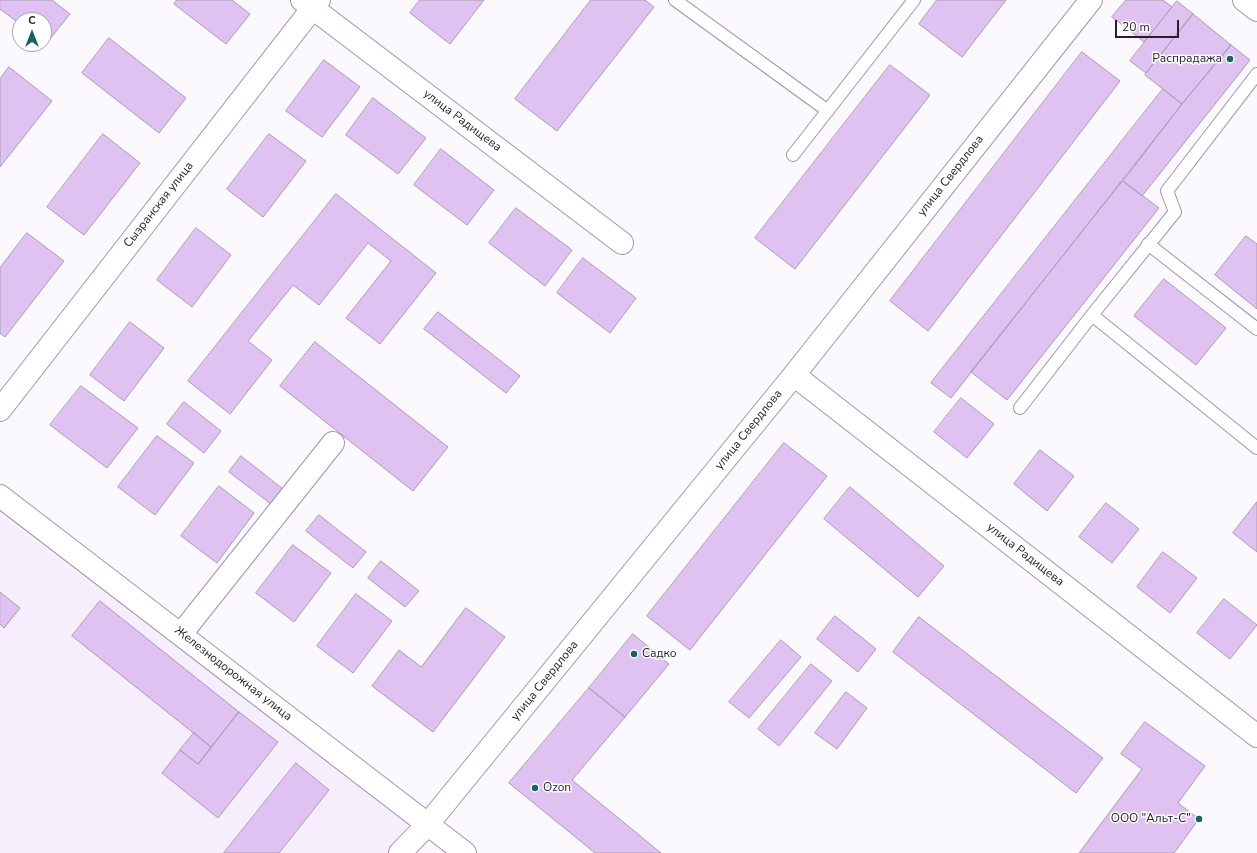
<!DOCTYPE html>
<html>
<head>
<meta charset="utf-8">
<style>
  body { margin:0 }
  #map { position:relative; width:1257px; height:853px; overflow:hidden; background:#fbf8fe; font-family:"Nunito Sans",sans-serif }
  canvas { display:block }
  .north { position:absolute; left:12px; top:12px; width:40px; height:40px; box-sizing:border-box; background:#fff; border:1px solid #a8a6aa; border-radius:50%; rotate:0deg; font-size:11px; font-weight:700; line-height:16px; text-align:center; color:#26202a }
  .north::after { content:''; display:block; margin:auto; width:14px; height:18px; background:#166566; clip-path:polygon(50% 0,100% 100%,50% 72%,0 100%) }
  .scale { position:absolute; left:1115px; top:20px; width:64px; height:18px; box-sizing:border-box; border:2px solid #26202a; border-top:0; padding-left:5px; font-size:12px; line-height:14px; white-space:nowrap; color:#26202a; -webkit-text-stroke:3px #fff; paint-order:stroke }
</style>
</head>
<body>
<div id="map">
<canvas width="1257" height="853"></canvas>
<div class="north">С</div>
<div class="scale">20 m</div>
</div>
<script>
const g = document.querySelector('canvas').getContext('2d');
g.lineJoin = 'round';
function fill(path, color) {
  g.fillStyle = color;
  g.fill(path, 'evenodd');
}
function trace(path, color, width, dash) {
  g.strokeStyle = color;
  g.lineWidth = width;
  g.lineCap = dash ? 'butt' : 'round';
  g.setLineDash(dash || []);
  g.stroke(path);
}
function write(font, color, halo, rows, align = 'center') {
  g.font = font + ' "Nunito Sans",sans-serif';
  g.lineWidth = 3;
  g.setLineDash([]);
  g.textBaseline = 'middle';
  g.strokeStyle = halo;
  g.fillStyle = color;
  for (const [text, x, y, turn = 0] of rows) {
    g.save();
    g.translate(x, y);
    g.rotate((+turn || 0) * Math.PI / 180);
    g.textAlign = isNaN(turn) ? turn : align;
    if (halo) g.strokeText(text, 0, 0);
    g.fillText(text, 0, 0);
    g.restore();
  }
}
const built = new Path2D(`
  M0,514L415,827L393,853H0Z`);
const building = new Path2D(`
  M0,0H52L70,14L45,45L44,44V20H20V24L0,9Z
  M177,0H232L250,14L226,44L174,4Z
  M420,0H484L450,44L410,13Z
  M591,0H645L654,7L557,131L515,99Z
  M937,0H1006L962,57L919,24Z
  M1126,0H1163L1172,7L1144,42L1112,17Z
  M1177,1L1193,14L1146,73L1130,61Z
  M1193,14L1231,45L1182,104L1145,75Z
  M109,38L186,98L159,133L82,73Z
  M1231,45L1250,60L1142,196L1123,181L1182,104Z
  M1082,52L1120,81L928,331L890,301Z
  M324,60L360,87L322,137L286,111Z
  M890,65L930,95L795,269L755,238Z
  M9,67L52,101L0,167V79Z
  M1163,89L1182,104L951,398L931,383Z
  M373,98L426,138L398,174L346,135Z
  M103,134L140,163L84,235L47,207Z
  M269,134L306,161L263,217L227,189Z
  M441,149L494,190L467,225L414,185Z
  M1123,181L1159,208L1007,400L971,372Z
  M336,194L436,273L380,344L346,318L391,261L368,243L319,305L293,285L248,341L272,360L230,414L188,381Z
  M516,208L572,250L545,286L489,243Z
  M196,228L231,255L192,307L157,280Z
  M27,233L64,261L5,337L0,333V268Z
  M1246,236L1257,244V309L1215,275Z
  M583,258L636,298L610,333L557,293Z
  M1164,279L1226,328L1196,365L1134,316Z
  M438,312L520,376L506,393L424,329Z
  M130,322L164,348L124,401L90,375Z
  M315,342L448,447L413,491L280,386Z
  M81,386L138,428L107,468L50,425Z
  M961,398L994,424L967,458L934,432Z
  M184,402L221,431L204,453L167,424Z
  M157,436L194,463L155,515L118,487Z
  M784,443L827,476L690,650L647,616Z
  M1040,450L1074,476L1047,511L1014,484Z
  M241,456L283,489L271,504L229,472Z
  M219,486L254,513L217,563L181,536Z
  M850,487L944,566L918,597L824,519Z
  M1257,502V552L1233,533Z
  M1106,503L1139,529L1112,563L1079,537Z
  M319,515L366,552L353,568L306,531Z
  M293,545L331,573L294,622L256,593Z
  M1163,552L1197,578L1170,613L1137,587Z
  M381,561L419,591L405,607L368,578Z
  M0,592L20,608L4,628L0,624Z
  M356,594L392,621L353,673L317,646Z
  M1224,599L1257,625L1230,659L1197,633Z
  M100,601L239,712L211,747L72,636Z
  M466,608L505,637L433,732L372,686L399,650L421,667Z
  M835,616L876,649L858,672L817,639Z
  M919,617L1103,758L1076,793L893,652Z
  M633,634L669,664L625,717L589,688Z
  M781,640L801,657L749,718L729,702Z
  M811,664L832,681L779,746L758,729Z
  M589,688L625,717L572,780L661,853H595L509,783Z
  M846,692L867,708L837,749L815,733Z
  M239,712L278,742L218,818L162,773L180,750L198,764Z
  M1145,722L1205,766L1178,803L1199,819L1174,853H1079L1142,769L1121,754Z
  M194,733L211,747L198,764L180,750Z
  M296,763L329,790L279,853H224Z`);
const lane = new Path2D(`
  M675,0L828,111
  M793,155L914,0
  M1148,244L1257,329
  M1092,315L1257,448
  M1020,408L1092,315L1175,212L1167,191L1257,74`);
const street = new Path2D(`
  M302,0L622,243
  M794,375L1257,736
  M0,410L319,0
  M0,496L465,853
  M181,634L333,443
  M400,853L428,824L794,375L1091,0`);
const secondary = new Path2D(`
  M1244,0L1257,10`);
const markers = [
  [1230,59,4,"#166566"],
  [634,654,4,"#166566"],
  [535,788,4,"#166566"],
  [1199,819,4,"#166566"]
];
const poiNames = [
  ["Распрадажа",1222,59],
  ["Садко",642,654,"left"],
  ["Ozon",543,788,"left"],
  ["ООО \"Альт-С\"",1191,819]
];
const streetNames = [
  ["улица Радищева",462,121,37],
  ["улица Свердлова",951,176,-52],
  ["Сызранская улица",159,205,-52],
  ["улица Свердлова",749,430,-51],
  ["улица Радищева",1025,555,38],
  ["Железнодорожная улица",233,674,38],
  ["улица Свердлова",545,681,-51]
];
fill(built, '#f6eefc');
fill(building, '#dfc2f1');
trace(building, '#aa9bb4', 1);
trace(lane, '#a293ad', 14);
trace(street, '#a293ad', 24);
trace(secondary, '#a293ad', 24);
trace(lane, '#fff', 12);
trace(street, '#fff', 22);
trace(secondary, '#fff', 22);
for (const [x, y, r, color] of markers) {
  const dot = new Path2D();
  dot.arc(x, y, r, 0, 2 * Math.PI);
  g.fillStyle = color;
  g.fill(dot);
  trace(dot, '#fff', 1.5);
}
write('12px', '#26202a', '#fff', poiNames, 'right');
write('12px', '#26202a', '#fff', streetNames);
</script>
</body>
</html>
